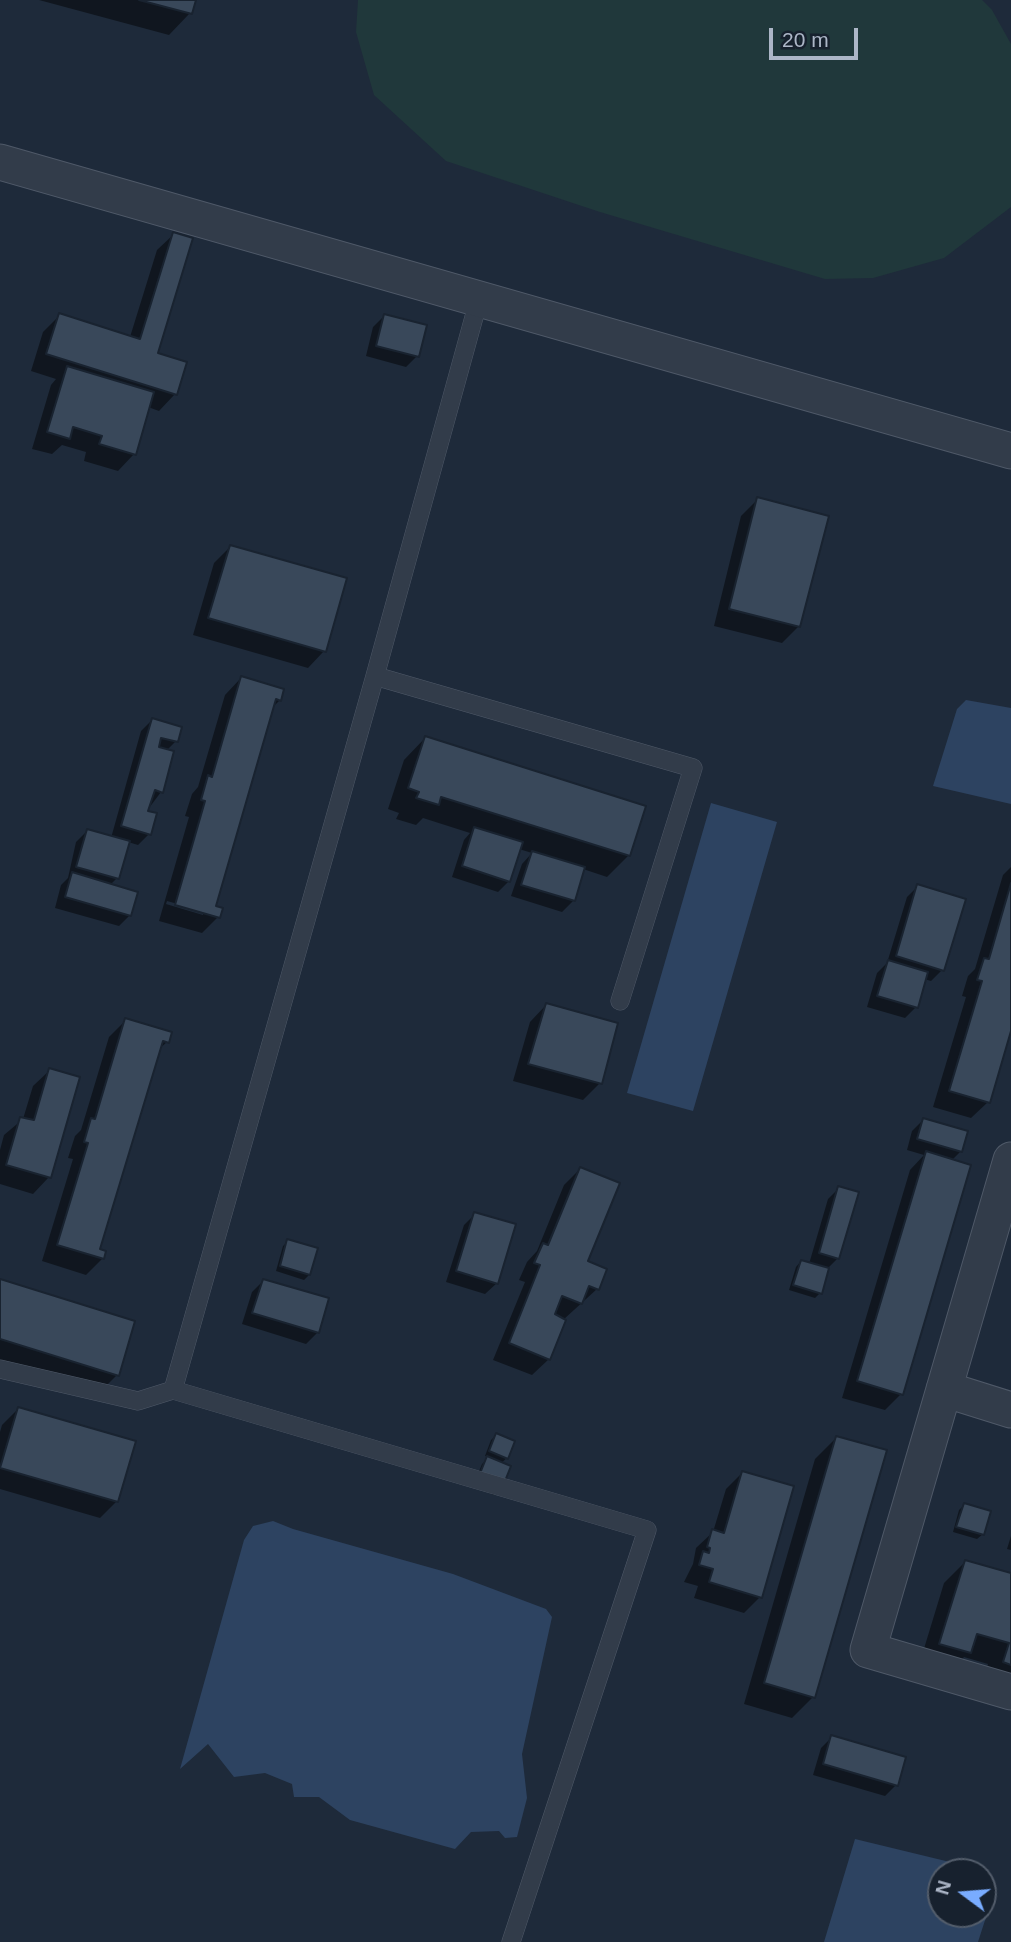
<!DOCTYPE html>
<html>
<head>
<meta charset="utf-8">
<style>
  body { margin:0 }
  #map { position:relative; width:1011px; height:1942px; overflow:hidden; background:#1e2a3a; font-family:Helvetica,sans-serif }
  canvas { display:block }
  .north { position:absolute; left:927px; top:1858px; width:70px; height:70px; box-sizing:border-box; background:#17212e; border:2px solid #535d6b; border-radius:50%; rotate:286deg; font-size:19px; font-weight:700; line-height:28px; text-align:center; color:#acb6c7 }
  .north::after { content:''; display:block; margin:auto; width:24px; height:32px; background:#79acff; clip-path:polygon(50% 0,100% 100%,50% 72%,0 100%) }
  .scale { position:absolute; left:769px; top:28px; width:89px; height:32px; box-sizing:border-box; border:4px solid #acb6c7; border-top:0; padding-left:9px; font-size:21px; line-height:24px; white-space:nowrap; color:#acb6c7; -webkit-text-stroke:5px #17212e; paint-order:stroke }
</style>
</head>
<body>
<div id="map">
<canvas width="1011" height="1942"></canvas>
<div class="north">N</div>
<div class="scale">20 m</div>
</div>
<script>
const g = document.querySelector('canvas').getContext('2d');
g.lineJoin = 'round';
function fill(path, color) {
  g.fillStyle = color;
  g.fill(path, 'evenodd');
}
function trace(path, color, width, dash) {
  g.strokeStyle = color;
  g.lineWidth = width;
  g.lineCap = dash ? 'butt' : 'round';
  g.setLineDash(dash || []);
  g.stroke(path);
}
const green = new Path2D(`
  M358,0H982L992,10L1011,44V207L944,258L873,278L825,279L600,212L446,161L374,95L356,32Z`);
const water = new Path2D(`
  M966,700L1011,708V804L933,786L957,709Z
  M711,803L777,822L693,1111L627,1093Z
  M273,1521L293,1529L453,1574L546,1609L552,1617L522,1754L527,1798L517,1837L505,1838L499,1831L471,1832L455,1849L350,1820L319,1797H294L292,1784L265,1773L234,1777L208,1744L180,1769L244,1540L253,1526Z
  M855,1839L987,1871L996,1886L978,1942H824ZM941,1872H983V1914H941Z`);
const shadow = new Path2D(`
  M39,0H194L190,13L169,35Z
  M174,234L156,354L175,394L159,411L148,407L134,454L118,471L84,461L86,452L62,445L52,454L32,449L51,385L56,379L31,371L43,332L60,315L130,337L157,250Z
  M384,316L417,356L406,367L366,356L373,327Z
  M758,499L799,626L782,643L714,626L741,516Z
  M230,547L324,651L308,668L193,635L214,563Z
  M241,678L280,700L272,708L214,907L218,917L202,933L159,921L189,817L185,816L192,794L198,787L225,695ZM167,901L203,911V915L166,904Z
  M152,720L176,741L166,751L161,792L146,812L149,834L138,845L128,842L117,878L110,885L130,915L119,926L55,908L61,885L68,878L76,842L87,831L111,838L141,731Z
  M425,738L629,855L607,877L583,869L573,901L562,912L511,896L522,864L532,853L519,849L509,881L498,892L452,877L464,840L470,833L423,818L416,825L396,819L399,813L388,809L404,760Z
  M1011,867V1024L988,1102L971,1118L933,1107L966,997L962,996L968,976L975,969L1003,875Z
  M918,886L942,970L931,981L924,979L916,1007L905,1018L867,1007L877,973L887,963L907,897Z
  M546,1005L600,1083L583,1100L513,1081L530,1022Z
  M126,1020L167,1042L158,1050L98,1251L103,1258L86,1275L42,1261L73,1159L68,1158L75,1136L81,1130L109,1037Z
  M50,1070L49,1177L33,1194L0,1184V1150L4,1135L23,1119L33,1086Z
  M923,1120L960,1152L951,1161L901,1394L885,1410L842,1398L910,1170L924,1155L907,1150L912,1131Z
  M580,1169L586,1262L597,1289L563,1320L549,1359L532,1375L493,1360L525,1282L519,1280L527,1262L537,1251L564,1185Z
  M839,1188L857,1194L837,1259L827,1269L820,1293L815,1298L789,1290L796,1267L801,1261L809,1264L828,1199Z
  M475,1214L497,1283L485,1294L446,1282L464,1225Z
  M288,1241L309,1275L304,1280L276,1271L283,1246Z
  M0,1281L117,1375L96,1396L0,1366Z
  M263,1281L327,1300L317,1333L306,1344L242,1324L252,1292Z
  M18,1409L117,1501L100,1518L0,1489V1432L2,1425Z
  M496,1435L507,1458L500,1464L499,1490L494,1495L473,1486L482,1464L489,1457L485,1456L491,1440Z
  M836,1438L813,1697L792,1718L744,1704L815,1459Z
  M742,1473L760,1597L744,1613L694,1598L698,1586L684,1582L693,1564L696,1548L713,1532L726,1489Z
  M964,1505L983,1534L977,1539L953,1532L959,1510Z
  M1011,1536V1550L1007,1549Z
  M965,1562L1011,1575V1692L983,1684L988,1664L964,1657L948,1674L919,1665L944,1583Z
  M832,1737L896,1785L885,1796L813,1775L821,1748Z`);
const building = new Path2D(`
  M139,0H196L192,14Z
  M173,232L193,238L158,353L187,362L177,395L46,354L59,313L140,339Z
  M384,314L427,325L419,357L376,346Z
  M67,366L154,392L136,455L99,444L102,436L73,427L70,439L47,432Z
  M757,497L829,516L800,627L729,609Z
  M230,545L347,578L326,652L208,618Z
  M241,676L284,689L281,701L276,699L216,906L223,908L220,918L175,905L205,801L201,800L208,775L212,777Z
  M152,718L182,727L178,742L161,738L159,747L174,751L163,793L155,790L148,811L157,813L151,835L121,826Z
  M425,736L646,806L630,856L441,797L439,805L416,798L419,792L408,788Z
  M474,827L523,842L510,882L462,866Z
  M87,829L130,841L119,879L76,867Z
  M532,851L585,867L575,901L521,885Z
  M72,872L138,892L131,916L65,897Z
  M1011,883V1031L990,1103L949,1091L982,981L977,980L984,958L989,959Z
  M917,884L966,899L944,971L896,956Z
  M888,960L928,972L918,1008L877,996Z
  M546,1003L618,1023L602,1084L528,1064Z
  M125,1018L172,1032L169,1043L163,1041L100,1249L106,1251L104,1259L57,1245L88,1143L84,1142L91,1118L95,1119Z
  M49,1068L80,1077L51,1178L6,1165L20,1117L34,1120Z
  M923,1118L968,1131L962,1152L917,1139Z
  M926,1151L971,1165L903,1395L857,1381Z
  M580,1167L620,1183L588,1261L607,1269L599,1290L589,1286L582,1304L562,1296L555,1314L566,1320L550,1360L509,1343L540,1265L534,1263L543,1243L548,1245Z
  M838,1186L859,1192L839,1259L819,1253Z
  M474,1212L516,1224L498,1284L456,1271Z
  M287,1239L318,1248L310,1275L280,1266Z
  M801,1260L829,1268L822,1294L793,1285Z
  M0,1279L135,1321L119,1376L0,1339Z
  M263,1279L329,1298L319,1333L252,1313Z
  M18,1407L136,1441L118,1502L0,1468Z
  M496,1433L515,1441L508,1459L489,1451Z
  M836,1436L887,1450L815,1698L764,1683Z
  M487,1456L511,1466L501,1491L477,1481Z
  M742,1471L794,1486L762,1598L709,1582L713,1569L699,1565L703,1551L709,1553L710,1548L707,1547L712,1529L724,1533Z
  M964,1503L991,1511L984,1535L956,1527Z
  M965,1560L1011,1573V1665L1003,1662L1009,1643L977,1634L971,1653L939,1644Z
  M831,1735L906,1757L898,1786L823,1764Z`);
const service = new Path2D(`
  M479,299L375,676L693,768L620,1001
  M0,1369L138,1401L173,1390L375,676
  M173,1390L647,1530L511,1942`);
const minor = new Path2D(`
  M0,162L1011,451
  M1011,1160L868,1650L1011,1692
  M944,1389L1011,1410`);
fill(green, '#20383b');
fill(water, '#2d4361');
fill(shadow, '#0007');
fill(building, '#39485a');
trace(building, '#192330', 2);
trace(service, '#4f5968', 19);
trace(minor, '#4f5968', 37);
trace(service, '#323c4a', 18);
trace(minor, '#323c4a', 35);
</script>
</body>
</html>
